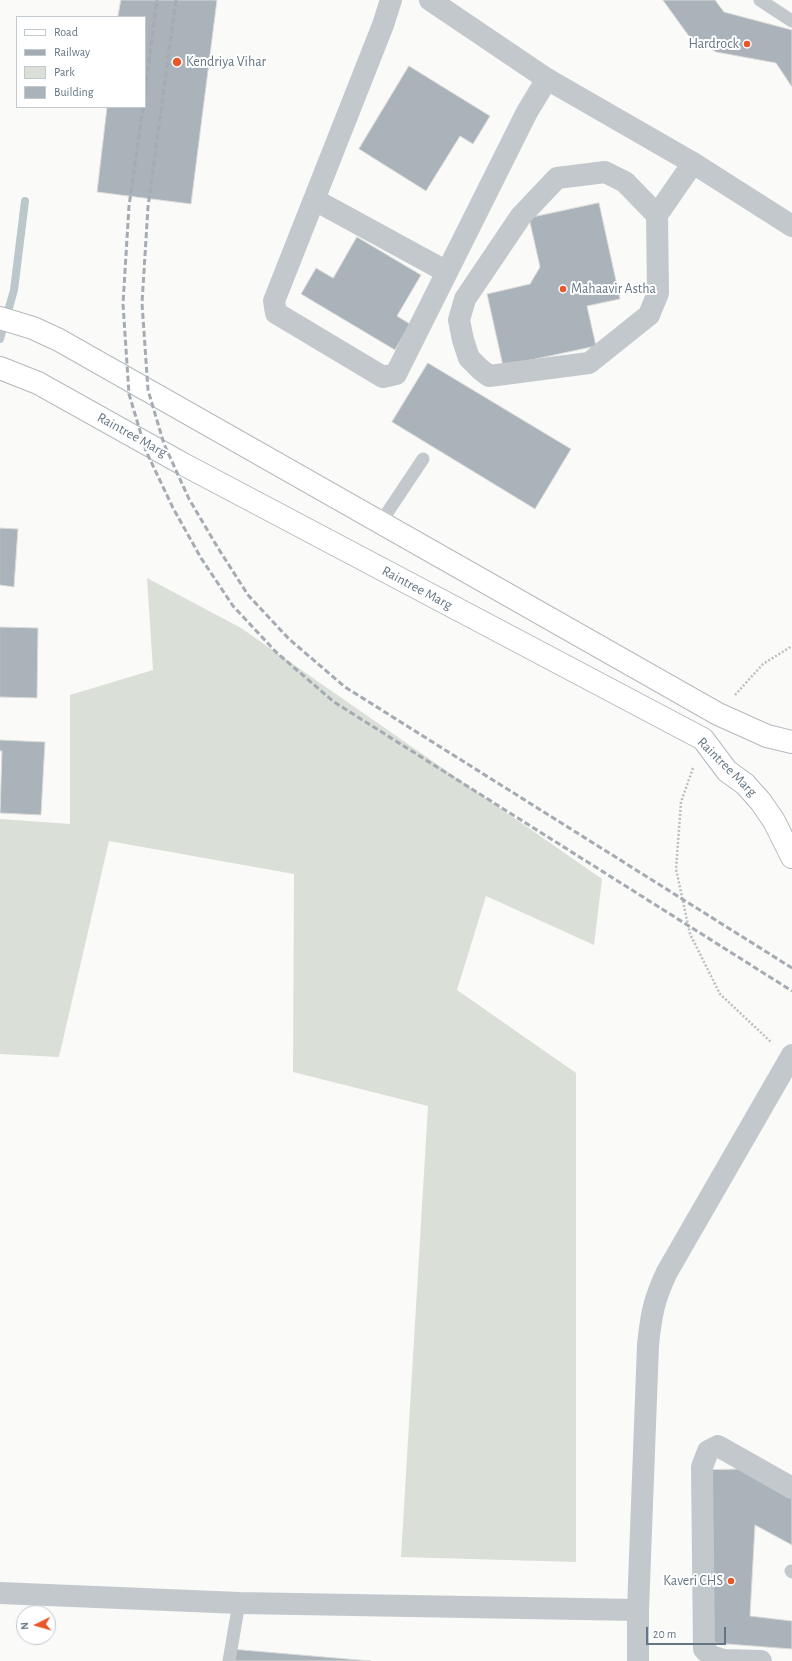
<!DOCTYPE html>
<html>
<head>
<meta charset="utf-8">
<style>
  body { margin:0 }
  #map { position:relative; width:792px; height:1661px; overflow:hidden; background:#fafaf8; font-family:"Alegreya Sans",sans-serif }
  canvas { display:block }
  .legend { position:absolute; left:16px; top:16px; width:130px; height:92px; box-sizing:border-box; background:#fff; border:1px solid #c1c8ce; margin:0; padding:5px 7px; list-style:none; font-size:12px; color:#647584 }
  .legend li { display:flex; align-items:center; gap:8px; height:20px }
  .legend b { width:20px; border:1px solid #c1c8ce }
  .north { position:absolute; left:16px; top:1605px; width:40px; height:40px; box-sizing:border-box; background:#fff; border:1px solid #c1c8ce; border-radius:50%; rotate:265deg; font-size:11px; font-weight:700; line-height:16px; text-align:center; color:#647584 }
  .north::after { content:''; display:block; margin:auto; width:14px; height:18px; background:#e95729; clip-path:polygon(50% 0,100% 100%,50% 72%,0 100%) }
  .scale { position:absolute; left:646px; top:1627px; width:80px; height:18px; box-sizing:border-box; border:2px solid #647584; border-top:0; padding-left:5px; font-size:12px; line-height:14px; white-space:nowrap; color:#647584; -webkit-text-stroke:3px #fff; paint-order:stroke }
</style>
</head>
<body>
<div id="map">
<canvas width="792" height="1661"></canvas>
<ul class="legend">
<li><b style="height:5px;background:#fff"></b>Road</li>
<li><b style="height:5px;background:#a4abb2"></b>Railway</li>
<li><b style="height:11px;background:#dadfd7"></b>Park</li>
<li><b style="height:11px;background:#aab3ba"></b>Building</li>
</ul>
<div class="north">N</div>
<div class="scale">20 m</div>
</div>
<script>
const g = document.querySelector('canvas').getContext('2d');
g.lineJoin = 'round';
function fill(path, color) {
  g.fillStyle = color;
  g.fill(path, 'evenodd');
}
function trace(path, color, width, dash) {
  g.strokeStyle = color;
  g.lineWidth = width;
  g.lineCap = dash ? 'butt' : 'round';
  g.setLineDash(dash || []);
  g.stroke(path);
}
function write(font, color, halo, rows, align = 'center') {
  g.font = font + ' "Alegreya Sans",sans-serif';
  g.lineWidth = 4;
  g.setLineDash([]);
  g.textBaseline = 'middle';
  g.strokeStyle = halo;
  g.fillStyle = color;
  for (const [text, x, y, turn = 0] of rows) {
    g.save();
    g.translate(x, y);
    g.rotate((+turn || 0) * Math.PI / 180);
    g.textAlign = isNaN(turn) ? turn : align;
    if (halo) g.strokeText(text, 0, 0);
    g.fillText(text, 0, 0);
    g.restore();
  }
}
const green = new Path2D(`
  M147,578L241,628L602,879L594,945L486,896L457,990L576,1073V1562L401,1557L428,1106L293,1072L294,874L109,841L59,1057L0,1054V819L70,824V695L153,670Z`);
const stream = new Path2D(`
  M0,339L14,290L25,201`);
const building = new Path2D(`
  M121,0H217L191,204L97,192L107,107H145V17H118Z
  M663,0H715L724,12L792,30V87L776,63L716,52L689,36Z
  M409,66L490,116L473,144L460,136L426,191L359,149Z
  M599,203L620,299L587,306L596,346L503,366L487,294L530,284L540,267L529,218Z
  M357,237L421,275L397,316L410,324L395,350L301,294L316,268L333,278Z
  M428,363L571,449L535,509L392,422Z
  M0,528L18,529L14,587L0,585Z
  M0,627L38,628L37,698L0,697Z
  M0,740L45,742L41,815L0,813L2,751H0Z
  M743,1469L792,1497V1545L755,1525L750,1616L792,1621V1649L714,1643L712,1470Z
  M231,1649L371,1661H231Z`);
const path = new Path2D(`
  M735,695L763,664L792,646
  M693,768L681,802L676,869L690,934L720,994L771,1042`);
const service = new Path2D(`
  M760,0L792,21
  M381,522L423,459
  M791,1571L792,1572
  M229,1661L239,1603`);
const minor = new Path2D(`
  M391,0L383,25L274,301L276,313L383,377L396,374L527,112L547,79
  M315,200L447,272
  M657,215L625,182L605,172L557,178L521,216L465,299L459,320L463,340L469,358L480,369L489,376L589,363L649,315L658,293L657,215L693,163
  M638,1661V1610L648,1345C651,1315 654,1299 667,1272L792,1055
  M761,1661L723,1660L711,1656L704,1649L702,1467L708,1451L718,1446L792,1488`);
const tertiary = new Path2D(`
  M430,0L547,79L693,163L792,226
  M0,1593L239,1603L638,1610`);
const primary = new Path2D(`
  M0,318L33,328L59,340L718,714L767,736L792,742
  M0,368L38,383L183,464L703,739L727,771L745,784L761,802L774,821L792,857`);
const rail = new Path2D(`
  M176,0L148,207L142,303L148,390L164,444L189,499L218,548L248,595L289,639L345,687L792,968
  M145,90L157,0
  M143,107L129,206L123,304L129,394L146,451L173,508L201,558L233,606L276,652L334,702L792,991`);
const markers = [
  [747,44,4,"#e95729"],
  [177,62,5,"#e95729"],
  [563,289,4,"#e95729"],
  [731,1581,4,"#e95729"]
];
const poiNames = [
  ["Hardrock",739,44],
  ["Kendriya Vihar",186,62,"left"],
  ["Mahaavir Astha",571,289,"left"],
  ["Kaveri CHS",723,1581]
];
const streetNames = [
  ["Raintree Marg",132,435,29],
  ["Raintree Marg",417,588,28],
  ["Raintree Marg",727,767,45]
];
fill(green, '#dadfd7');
trace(stream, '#bbc7cb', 8);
fill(building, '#aab3ba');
trace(building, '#dcdcda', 1);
trace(primary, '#b4babe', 24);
trace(path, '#bbbfc2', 2.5, [2, 2]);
trace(service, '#c3c8cc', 13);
trace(minor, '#c3c8cc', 22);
trace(tertiary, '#c3c8cc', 22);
trace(primary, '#fff', 22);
trace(rail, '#a4abb2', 3, [6, 3]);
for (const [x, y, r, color] of markers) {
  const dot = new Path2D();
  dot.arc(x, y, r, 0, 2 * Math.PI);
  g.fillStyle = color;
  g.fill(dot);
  trace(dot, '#fff', 1.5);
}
write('14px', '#647584', '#fff', poiNames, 'right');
write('14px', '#647584', '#fff', streetNames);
</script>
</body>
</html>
